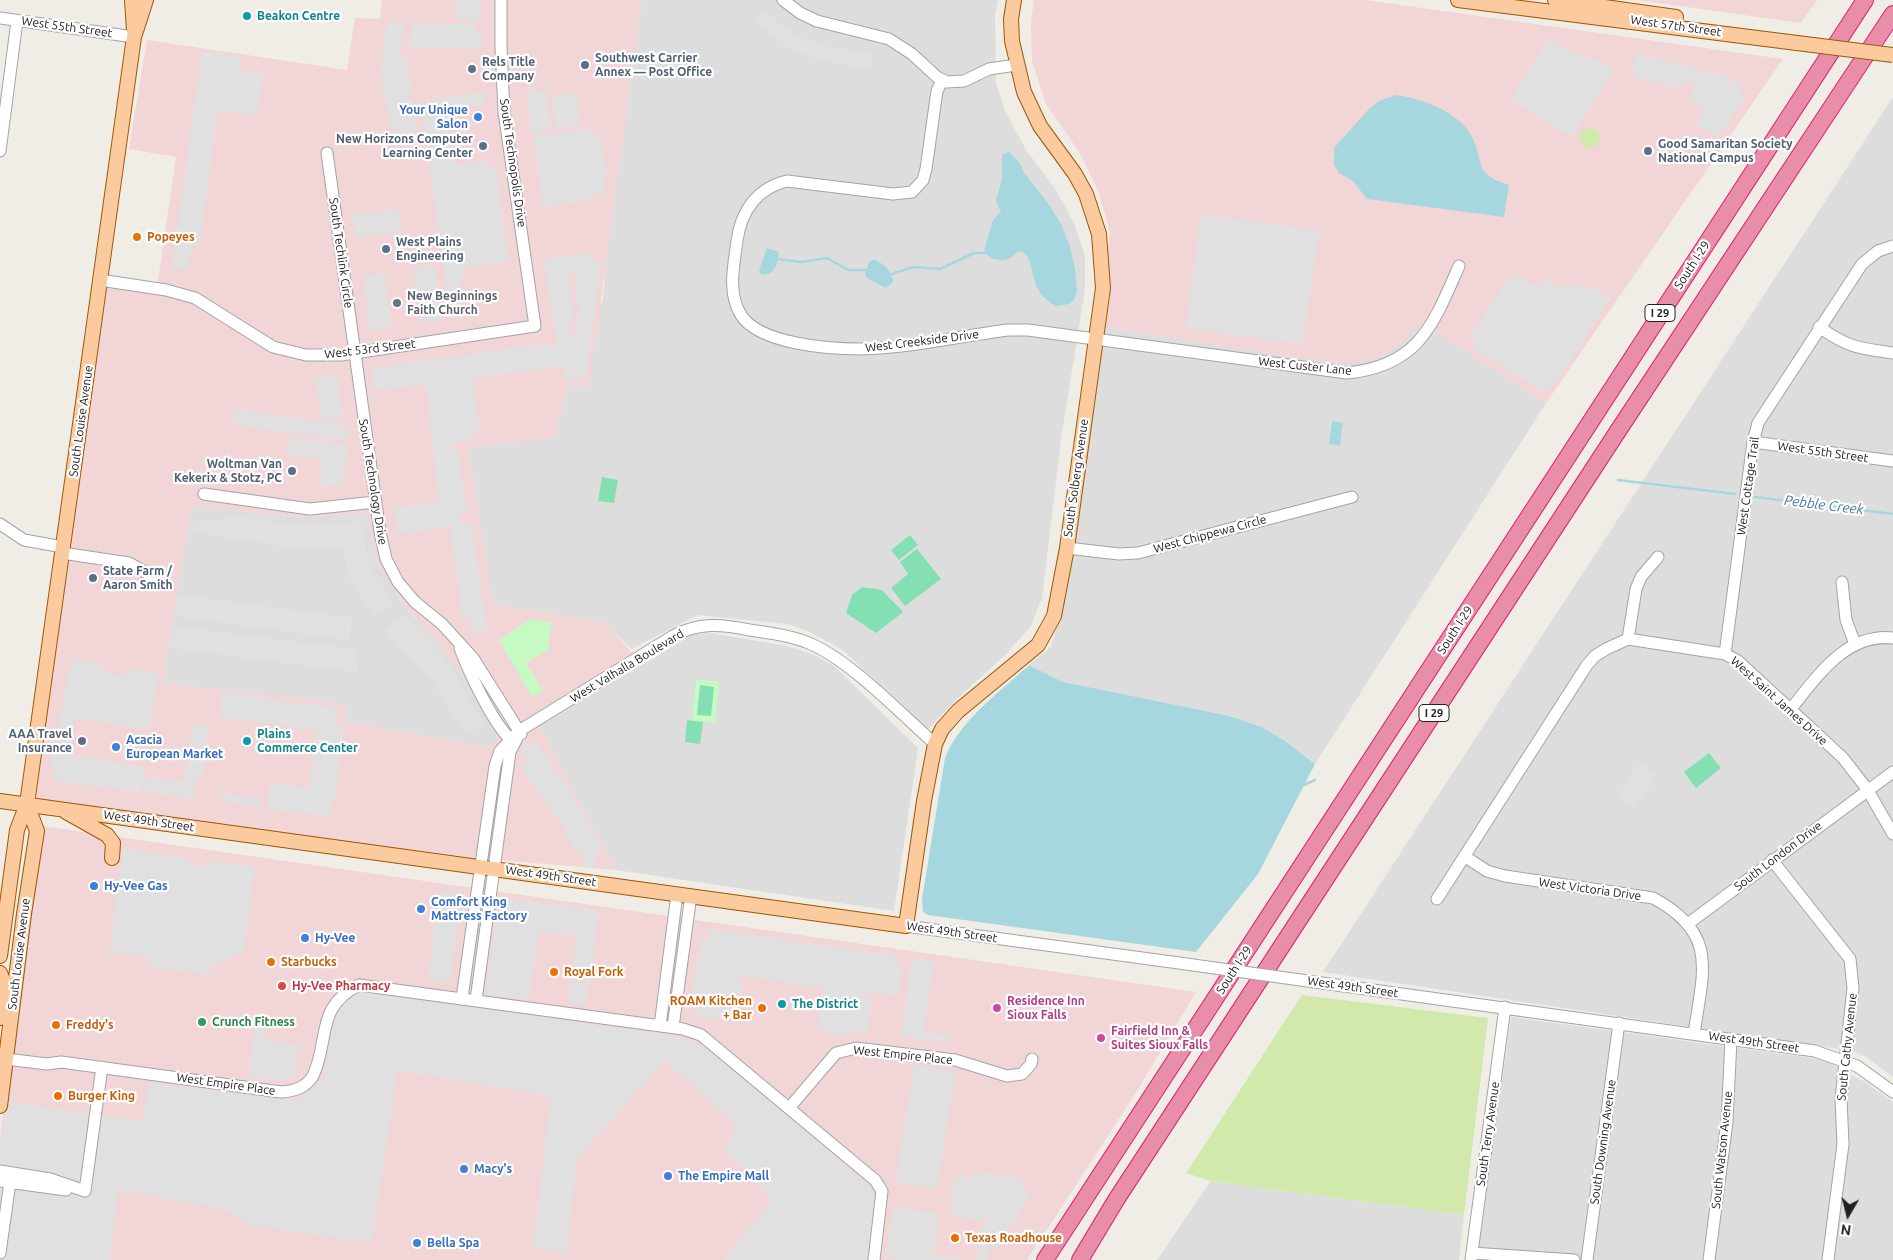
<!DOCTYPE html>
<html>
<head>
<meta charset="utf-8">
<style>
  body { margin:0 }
  #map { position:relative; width:1893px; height:1260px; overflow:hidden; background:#f0ece6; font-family:Ubuntu,sans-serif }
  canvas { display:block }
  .north { position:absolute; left:1823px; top:1190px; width:50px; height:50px; -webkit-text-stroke:4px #fff; paint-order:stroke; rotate:188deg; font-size:14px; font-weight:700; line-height:20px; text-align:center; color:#202020 }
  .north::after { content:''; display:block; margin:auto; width:18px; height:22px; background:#202020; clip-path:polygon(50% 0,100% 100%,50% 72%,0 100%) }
</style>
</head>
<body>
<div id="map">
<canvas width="1893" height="1260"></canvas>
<div class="north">N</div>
</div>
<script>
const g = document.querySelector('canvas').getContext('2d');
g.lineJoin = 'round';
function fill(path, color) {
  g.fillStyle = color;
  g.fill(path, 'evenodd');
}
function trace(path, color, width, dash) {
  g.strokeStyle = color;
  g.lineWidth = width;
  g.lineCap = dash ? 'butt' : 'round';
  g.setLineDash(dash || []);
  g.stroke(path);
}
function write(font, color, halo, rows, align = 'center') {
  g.font = font + ' Ubuntu,sans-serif';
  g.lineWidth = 4.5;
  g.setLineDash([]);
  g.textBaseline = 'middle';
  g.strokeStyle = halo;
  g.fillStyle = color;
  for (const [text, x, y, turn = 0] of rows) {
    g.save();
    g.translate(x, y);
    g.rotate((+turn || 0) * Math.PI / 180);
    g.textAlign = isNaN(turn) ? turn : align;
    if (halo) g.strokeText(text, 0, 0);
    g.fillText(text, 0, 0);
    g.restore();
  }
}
const residential = new Path2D(`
  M642,0H998L995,15L996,83L1005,111L1026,150L1054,187L1074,223L1085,256V289L1061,439L1042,598L1031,626L1005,655L957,699L928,729L843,650L808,631L787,624L698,615L631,649L605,622L492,604L469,447L555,437L567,387L603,298L608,237Z
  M1893,97V1077L1866,1057L1853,1051L1323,972Z
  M1419,321L1546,403L1315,764L1288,743L1102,691L1063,682L1029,665L1050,648L1060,618L1102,327L1327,362H1352L1400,344Z
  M191,505L295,517L367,515L378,566L410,613L441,646L472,690L498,739L488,747L344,721L347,704L163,683Z
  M710,633L787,646L815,655L835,667L918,748L894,911L616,870L539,726L674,646L688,635Z
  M1511,1017L1825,1060L1865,1082L1893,1102V1260H1477Z
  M1211,1181L1464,1215L1459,1260H1157Z`);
const commercial = new Path2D(`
  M382,0H642L589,387H567L555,437L469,447L492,604L605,622L643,665L539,726L616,870L474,858L36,799L104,286L156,294L176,157L129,149L147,40L347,70L355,18L380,19ZM191,505L295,517L367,515L378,566L410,613L441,646L470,687L498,739L488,747L344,721L347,704L163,683Z
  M1034,0H1365L1783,59L1546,403L1419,322L1400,344L1383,356L1352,362H1327L1102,327L1110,232L1099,193L1080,153L1046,104L1032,61L1031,22Z
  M1637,0H1817L1801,23Z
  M42,826L1196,992L1135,1094L1027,1260H0V1137Z`);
const grass = new Path2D(`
  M1580 138a10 10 0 1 1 20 0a10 10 0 1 1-20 0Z
  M1302,995L1488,1018L1464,1215L1211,1181L1186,1173Z`);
const park = new Path2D(`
  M532,618L552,623L548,644L551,648L526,663L543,691L532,697L499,640Z
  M696,679L719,682L715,723L692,721Z`);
const pitch = new Path2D(`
  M602,477L618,480L614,503L598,501Z
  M910,535L918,545L899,560L891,550Z
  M917,549L941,579L905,606L891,588L908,574L900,562Z
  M862,587L882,590L903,612L876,633L846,613L852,595Z
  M700,685L714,687L711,716L697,715Z
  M687,720L703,722L700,744L685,742Z
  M1709,753L1721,768L1696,788L1684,772Z`);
const parking = new Path2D(`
  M456,0H480L478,22L454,19Z
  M766,12L785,28L807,40L830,47L871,54L872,70L816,59L788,48L754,22Z
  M387,22L404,24L399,56L401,58L407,57L412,94L406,95L404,98L412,99L418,135H411L410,138L402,139L400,133L394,134L381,83L388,81L387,79L380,78Z
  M411,23L475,24V33H481V49L410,48Z
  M1548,38L1569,52L1571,50L1592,60L1595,58L1614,70L1573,136L1558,130L1511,100Z
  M202,52L241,57L239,71L263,74L257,116L218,111L199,247L191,246L188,270L172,268Z
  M1636,54L1726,76L1743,87L1740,92L1745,97L1718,138L1696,124L1705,109L1693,102L1691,98L1694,88L1691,83L1685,82L1682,89L1636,78L1638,72L1632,69Z
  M526,90L547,91L551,130L531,134Z
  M484,92L486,105L447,110L454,166L489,161L490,168L496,167L509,261L464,267L465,278L459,279L464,317L450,319L422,109L433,108L432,99Z
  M576,93L580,125L556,129L552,97Z
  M591,129L593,136L601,139L606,175L603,193L592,194L593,200L543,207L533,136Z
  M398,209L401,231L356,238L352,215Z
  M1201,214L1319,230L1303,344L1186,328Z
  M591,253L592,260L601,262L586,377L580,376L579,382L564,380L565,365L472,379L480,432L472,433L473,440L453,443L451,450L457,449L467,513L459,514L461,525L472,524L487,631L470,630L469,619H463L450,528L455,526L399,534L394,508L439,501L426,385L374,390L371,368L553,343L554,349L557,348L544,259ZM577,271L575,301L580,303L574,342L572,341L569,327L574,326L569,272Z
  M435,265L443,320L421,323L413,268Z
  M384,273L392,328L370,331L363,276Z
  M1518,275L1539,288L1545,279L1561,289L1563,285L1568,288L1572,282L1587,289L1590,286L1610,299L1550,391L1545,388L1542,392L1473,348L1477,341L1470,337L1510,276L1516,279Z
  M337,375L343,418L328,420L327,417L321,418L315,378Z
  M234,409L348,425L345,441L232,424Z
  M288,437L348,446L343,485L319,486L323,459L286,454Z
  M228,515L304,526L361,521L369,566L393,604L375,618L365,605L350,578L341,547L299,548L190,532L191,526L199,519L225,522Z
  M177,594L352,618L349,640L174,616Z
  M404,615L448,662L485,727L462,731L433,682L385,631Z
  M173,626L355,649V657L359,666L357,672L170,648Z
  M72,659L102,665L104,673L126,676L127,669L158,674L150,729L75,718L69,755L145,767L141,793L53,780L54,773L51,762Z
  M222,693L336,708V724L344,725L335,799H332L330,816L267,809L270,783L309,788L316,730L219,717Z
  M203,724H208L202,778H195L193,799L144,792L146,777L179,781L185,776L192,727Z
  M526,740L530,747L537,743L571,792L603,851L597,854L594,869L584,867L583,851L575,853L562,825L522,769L528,760L520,750Z
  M1640,762L1658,774L1635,809L1616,797Z
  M222,793L261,798L260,806L221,801Z
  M123,849L186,858L191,864L209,867L211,861L255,867L243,952L211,966L209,975L150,967L151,958L109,952Z
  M439,890L462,893L450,982L428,979Z
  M499,897L599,911L586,1006L568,1004L577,936L540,931L529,999L485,995Z
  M710,929L897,956L896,963L903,964L898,996L866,991V996L872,997L867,1033L848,1030L847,1037L826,1034L827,1029L818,1028L824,988L737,975L736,978L743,979L738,1016L718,1013L717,1021L698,1018L699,1011L690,1010L701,938L709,939Z
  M911,959L934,962L923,1032L951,1036L950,1043L901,1036Z
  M363,992L682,1037L708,1049L872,1188L875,1199L867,1260H723L773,1200L724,1150L735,1131L732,1120L665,1061L577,1158L566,1253L533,1247L551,1096L397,1071L372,1243L252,1226L220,1208L118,1190L110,1260H0V1147L6,1101L143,1122L149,1083L297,1101L323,1078L334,1016L348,998Z
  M255,1027L261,1028L269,1042L299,1046L295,1079L278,1081L248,1076Z
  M914,1065L955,1071L937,1188L896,1182Z
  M972,1171L1022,1178L1021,1188L1031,1195L996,1249L992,1247L988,1253L987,1260H975L981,1244L975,1240L990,1213H985L984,1221L950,1215L952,1199L955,1193L951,1190L962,1174L970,1179Z
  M893,1207L939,1214L933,1255L971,1260H897L886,1258Z`);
const water = new Path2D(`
  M1396,95C1421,98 1457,112 1470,133C1486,160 1470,173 1509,185L1504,217L1367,199L1353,181L1339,173L1334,165V148L1369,109L1379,101Z
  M1009,152L1019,162L1023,171L1050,206L1062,226L1070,247L1075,269L1077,292L1074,300L1069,304L1056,306C1025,289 1038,264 1023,252H1018C1006,261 1006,262 990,258L984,250L993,220L1001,211L996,201L1002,179V155Z
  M767,248L779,252C778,263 775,277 761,274L759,270Z
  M874,259C885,265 891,270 893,282L886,288L867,278L865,274L869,262Z
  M1332,421L1343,423L1340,445L1329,444Z
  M1029,665L1063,682L1229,716L1262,727L1288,743L1315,764L1258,874L1196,952L928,915L923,912L922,899L945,758C960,720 999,693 1029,665Z`);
const stream = new Path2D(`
  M778,259L801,262L827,258L848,270H865
  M892,274L913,267L940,269L974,253H986
  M1618,480L1735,494
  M1755,497L1893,514
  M1302,786L1315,780`);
const minor = new Path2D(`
  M783,0L800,13L817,21L889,39L912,54L937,77L947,82L964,81L989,69L1016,65
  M0,18L134,37
  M942,81L937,91L926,169L923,180L912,192L893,194L787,181C757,188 741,211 737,241C734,265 727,292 741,315C759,344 829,349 861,349C910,348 960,336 1008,330H1028L1347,373C1419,366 1433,325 1459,266
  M0,151L17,21
  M327,153L380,532L386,559L398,582L415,602L442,624L473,658L521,734
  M100,280L166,290L195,298L273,347L306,355H341L535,326L504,112L501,47V0
  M1819,327C1849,348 1858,348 1893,353
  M1753,442L1893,461
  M204,494L310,509L375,502
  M0,524L24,540L63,547
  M1067,548L1119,554L1138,553L1352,497
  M62,553L129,563L159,580
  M1842,582L1846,620L1855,644
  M1628,639L1636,589L1641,577L1658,557
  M460,648C468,670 495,729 514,742
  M1725,654L1753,442L1758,423L1862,264L1878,251L1893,246
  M1790,710C1817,677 1845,633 1893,638
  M1464,856L1487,871L1505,876L1653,898C1719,933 1703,971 1694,1034
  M1772,860L1850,959L1853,988L1841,1099L1843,1144L1828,1260
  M1437,899L1587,665L1595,656L1606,649L1628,639L1725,654L1738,661L1843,758L1867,789L1893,834
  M1689,923L1893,772
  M906,926L1179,963
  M1322,983L1815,1051L1857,1066L1893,1092
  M462,998L495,766L500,751L519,731L673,636C699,622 721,624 750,630C769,633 789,635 806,642C847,657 901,714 935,744
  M476,1000L510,752L517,738
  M660,1026L677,894
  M673,1027L691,895
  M6,1059L47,1064L61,1062L281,1092C295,1091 305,1088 313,1076C330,1039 315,1007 359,985L683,1029L701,1035L875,1180L882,1191L874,1260
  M790,1107L836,1053L856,1048L955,1060L1007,1076L1022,1074L1031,1064L1032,1059
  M0,1171L50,1179L85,1191
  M0,1181L66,1190
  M85,1191L102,1067
  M0,1253L10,1182
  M1472,1253L1574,1260
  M1471,1260L1505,1007
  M1587,1260L1619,1023
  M1709,1260L1727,1122L1731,1039`);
const major = new Path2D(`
  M132,0L134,31
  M1458,0L1797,43
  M1555,0L1676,17
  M0,801L906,926L924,801L935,744L942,729L958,711L1038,645L1054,616L1067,548L1103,288L1099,234L1086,194L1075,174L1040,126L1024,92L1012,41L1011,19L1014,0
  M66,812L107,835L113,843L112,858
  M0,956L17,830L27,804L134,37L146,0
  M0,973L5,985L0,1018
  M0,1106L24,914L37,831L27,804`);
const highway = new Path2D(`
  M1045,1260L1865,0
  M1080,1260L1116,1200L1616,434L1893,14`);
const minorBridge = new Path2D(`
  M1179,963L1322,983`);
const majorBridge = new Path2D(`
  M1797,43L1893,55`);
const markers = [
  [247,16,5,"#0f9aa8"],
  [585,65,5,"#5c6f8a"],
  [472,69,5,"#5c6f8a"],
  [478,117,5,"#3f7fe0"],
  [483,146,5,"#5c6f8a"],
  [1648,151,5,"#5c6f8a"],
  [137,237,5,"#e8710a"],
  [386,249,5,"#5c6f8a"],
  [397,303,5,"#6b7280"],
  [292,471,5,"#5c6f8a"],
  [93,578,5,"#5c6f8a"],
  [82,741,5,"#5c6f8a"],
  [247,741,5,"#0f9aa8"],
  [116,747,5,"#3f7fe0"],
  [94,886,5,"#3f7fe0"],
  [421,909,5,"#3f7fe0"],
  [305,938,5,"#3f7fe0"],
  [271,962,5,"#e8710a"],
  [554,972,5,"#e8710a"],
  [282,986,5,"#e0444e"],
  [782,1004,5,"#0f9aa8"],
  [762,1008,5,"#e8710a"],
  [997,1008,5,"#d1479c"],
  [202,1022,5,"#2e9e5b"],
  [56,1025,5,"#e8710a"],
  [1101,1038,5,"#d1479c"],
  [58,1096,5,"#e8710a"],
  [464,1169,5,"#3f7fe0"],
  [668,1176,5,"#3f7fe0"],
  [955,1238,5,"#e8710a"],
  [417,1243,5,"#3f7fe0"]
];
const shields = [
  [1660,313,30],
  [1434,713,30]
];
const shieldNames = [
  ["I 29",1660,313],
  ["I 29",1434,713]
];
const cultureNames = [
  ["Beakon Centre",257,16],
  ["Plains",257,734],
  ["Commerce Center",257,748],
  ["The District",792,1004]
];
const streetNames = [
  ["West 57th Street",1676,26,8],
  ["West 55th Street",67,27,8],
  ["South Technopolis Drive",513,163,82],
  ["South Techlink Circle",341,253,82],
  ["South I-29",1692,265,-57],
  ["West Creekside Drive",922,341,-7],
  ["West 53rd Street",370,349,-7],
  ["West Custer Lane",1305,366,6],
  ["South Louise Avenue",81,421,-82],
  ["West 55th Street",1823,452,8],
  ["South Solberg Avenue",1076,478,-82],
  ["South Technology Drive",373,482,81],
  ["West Cottage Trail",1748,486,-82],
  ["West Chippewa Circle",1210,534,-15],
  ["South I-29",1455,630,-57],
  ["West Valhalla Boulevard",627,666,-31],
  ["West Saint James Drive",1779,701,42],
  ["West 49th Street",149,821,8],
  ["South London Drive",1778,856,-37],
  ["West 49th Street",551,876,8],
  ["West Victoria Drive",1590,889,8],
  ["West 49th Street",952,932,8],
  ["South Louise Avenue",19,954,-83],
  ["South I-29",1234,970,-57],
  ["West 49th Street",1353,987,8],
  ["West 49th Street",1754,1042,8],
  ["South Cathy Avenue",1847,1047,-84],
  ["West Empire Place",903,1055,6],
  ["West Empire Place",226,1084,8],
  ["South Terry Avenue",1488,1134,-82],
  ["South Downing Avenue",1603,1142,-82],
  ["South Watson Avenue",1722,1150,-84]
];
const serviceNames = [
  ["Southwest Carrier",595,58],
  ["Annex — Post Office",595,72],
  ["Rels Title",482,62],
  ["Company",482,76],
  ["New Horizons Computer",473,139,"right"],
  ["Learning Center",473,153,"right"],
  ["Good Samaritan Society",1658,144],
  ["National Campus",1658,158],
  ["West Plains",396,242],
  ["Engineering",396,256],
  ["Woltman Van",282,464,"right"],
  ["Kekerix & Stotz, PC",282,478,"right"],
  ["State Farm /",103,571],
  ["Aaron Smith",103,585],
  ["AAA Travel",72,734,"right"],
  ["Insurance",72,748,"right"]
];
const shopNames = [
  ["Your Unique",468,110,"right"],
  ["Salon",468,124,"right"],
  ["Acacia",126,740],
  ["European Market",126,754],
  ["Hy-Vee Gas",104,886],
  ["Comfort King",431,902],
  ["Mattress Factory",431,916],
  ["Hy-Vee",315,938],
  ["Macy's",474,1169],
  ["The Empire Mall",678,1176],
  ["Bella Spa",427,1243]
];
const foodNames = [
  ["Popeyes",147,237],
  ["Starbucks",281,962],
  ["Royal Fork",564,972],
  ["ROAM Kitchen",752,1001,"right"],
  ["+ Bar",752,1015,"right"],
  ["Freddy's",66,1025],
  ["Burger King",68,1096],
  ["Texas Roadhouse",965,1238]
];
const worshipNames = [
  ["New Beginnings",407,296],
  ["Faith Church",407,310]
];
const healthNames = [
  ["Hy-Vee Pharmacy",292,986]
];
const hotelNames = [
  ["Residence Inn",1007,1001],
  ["Sioux Falls",1007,1015],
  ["Fairfield Inn &",1111,1031],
  ["Suites Sioux Falls",1111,1045]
];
const leisureNames = [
  ["Crunch Fitness",212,1022]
];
const waterNames = [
  ["Pebble Creek",1824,505,7]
];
fill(residential, '#dedddd');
fill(commercial, '#f1d5d7');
fill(grass, '#d1eaac');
fill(park, '#c5fac3');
fill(pitch, '#84e0b2');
fill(parking, '#e0e0e0');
fill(water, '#a6d7de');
trace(stream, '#a6d7de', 2.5);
trace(minor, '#a4a4a4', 13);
trace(major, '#9b5800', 16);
trace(highway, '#dc2577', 18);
trace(minor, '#fff', 11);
trace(major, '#fcca9f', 14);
trace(highway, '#e88ea8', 16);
trace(minorBridge, '#a4a4a4', 13, []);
trace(majorBridge, '#9b5800', 16, []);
trace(minorBridge, '#fff', 11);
trace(majorBridge, '#fcca9f', 14);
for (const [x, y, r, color] of markers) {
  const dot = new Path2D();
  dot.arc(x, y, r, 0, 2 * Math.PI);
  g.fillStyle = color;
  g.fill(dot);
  trace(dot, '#fff', 2);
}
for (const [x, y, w] of shields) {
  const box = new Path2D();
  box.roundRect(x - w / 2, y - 8.5, w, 17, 4);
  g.fillStyle = '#fff';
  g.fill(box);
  trace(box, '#202020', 1);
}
write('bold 11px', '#202020', null, shieldNames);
write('bold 12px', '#0d838f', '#fff', cultureNames, 'left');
write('12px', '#202020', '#fff', streetNames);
write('bold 12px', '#4e5e75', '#fff', serviceNames, 'left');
write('bold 12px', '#366cbe', '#fff', shopNames, 'left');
write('bold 12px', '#c56008', '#fff', foodNames, 'left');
write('bold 12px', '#5b616d', '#fff', worshipNames, 'left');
write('bold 12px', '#be3a42', '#fff', healthNames, 'left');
write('bold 12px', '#b23c85', '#fff', hotelNames, 'left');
write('bold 12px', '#27864d', '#fff', leisureNames, 'left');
write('italic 14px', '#457ca1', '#fff', waterNames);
</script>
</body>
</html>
